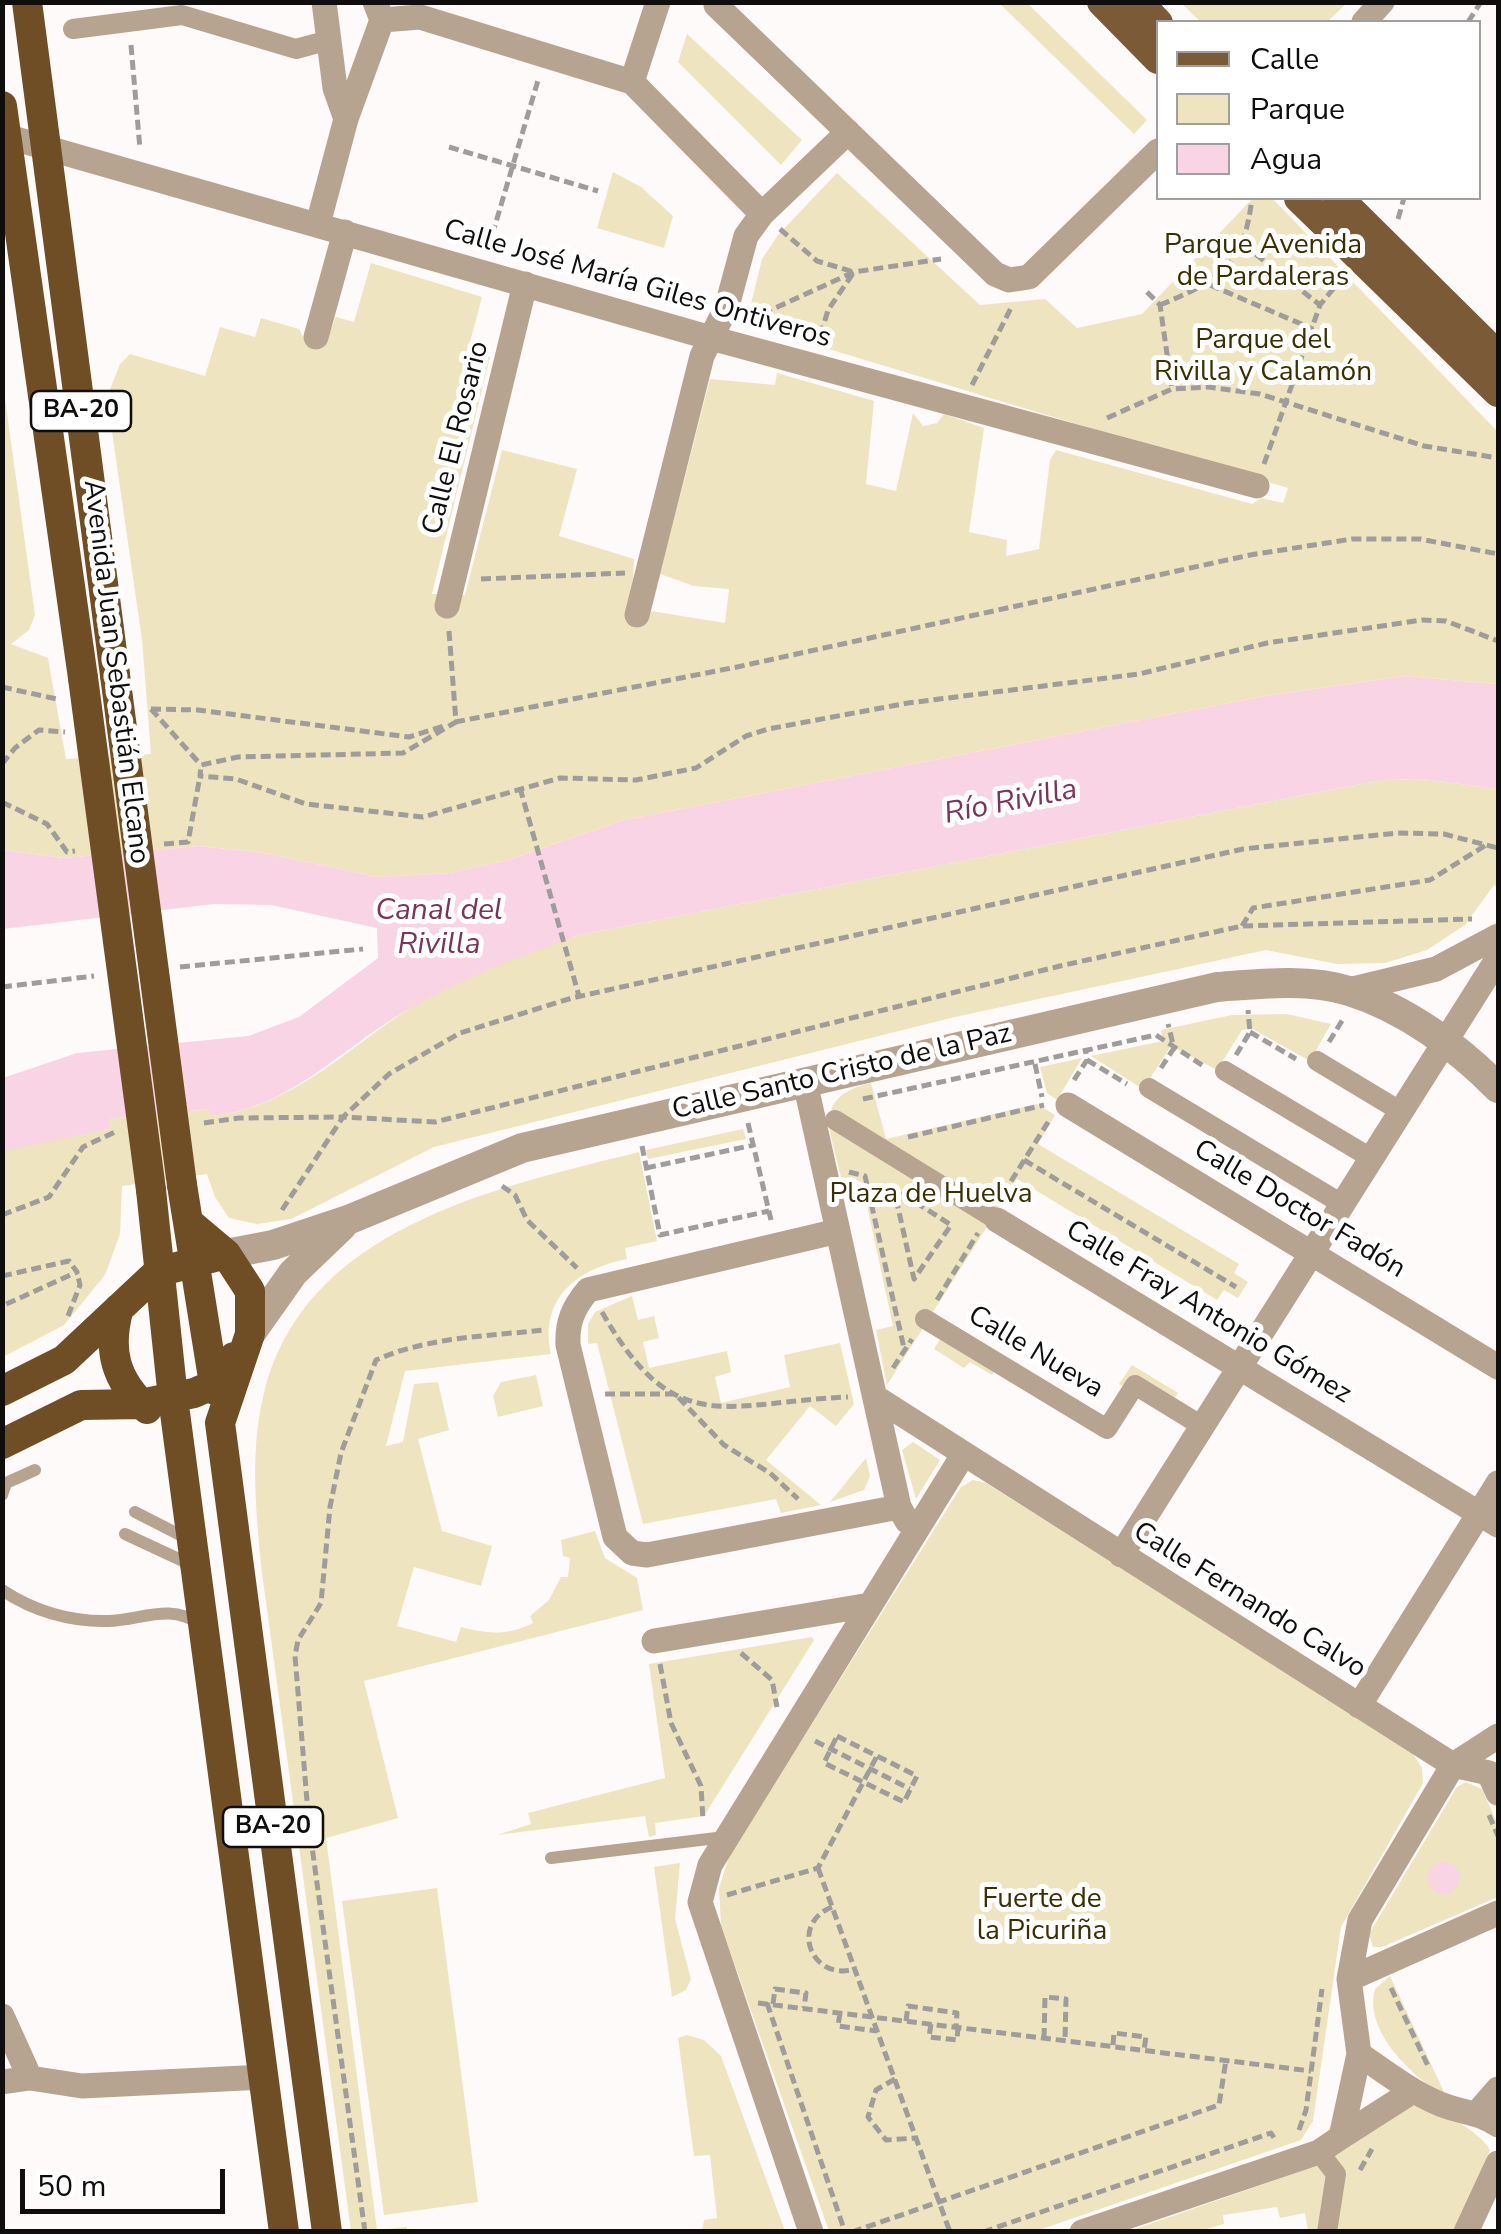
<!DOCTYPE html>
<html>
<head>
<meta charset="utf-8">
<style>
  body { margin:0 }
  #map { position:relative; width:1501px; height:2234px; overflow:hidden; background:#fefaf9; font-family:"Nunito Sans",sans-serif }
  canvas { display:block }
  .frame { position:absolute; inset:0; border:5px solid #100e0d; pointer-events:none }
  .legend { position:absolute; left:1156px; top:20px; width:325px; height:180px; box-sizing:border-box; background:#fff; border:2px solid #9f9f9e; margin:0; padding:12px 18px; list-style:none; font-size:30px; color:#100e0d }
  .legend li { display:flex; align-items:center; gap:20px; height:50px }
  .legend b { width:50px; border:2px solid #9f9f9e }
  .scale { position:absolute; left:20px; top:2169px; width:205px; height:45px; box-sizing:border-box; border:5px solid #100e0d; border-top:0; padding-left:12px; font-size:30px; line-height:35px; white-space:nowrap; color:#100e0d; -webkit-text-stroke:8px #fff; paint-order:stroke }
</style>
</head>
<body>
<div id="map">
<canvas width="1501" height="2234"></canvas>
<div class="frame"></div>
<ul class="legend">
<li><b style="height:12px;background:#7a5a37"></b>Calle</li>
<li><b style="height:28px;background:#eee4bf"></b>Parque</li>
<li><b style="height:28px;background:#f9d4e5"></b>Agua</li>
</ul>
<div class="scale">50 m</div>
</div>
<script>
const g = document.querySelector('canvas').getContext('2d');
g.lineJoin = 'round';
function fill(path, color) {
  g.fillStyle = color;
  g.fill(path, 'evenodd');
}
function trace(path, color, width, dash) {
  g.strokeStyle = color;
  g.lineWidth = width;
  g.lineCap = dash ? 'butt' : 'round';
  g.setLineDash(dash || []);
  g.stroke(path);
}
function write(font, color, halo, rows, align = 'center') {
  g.font = font + ' "Nunito Sans",sans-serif';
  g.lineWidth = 10;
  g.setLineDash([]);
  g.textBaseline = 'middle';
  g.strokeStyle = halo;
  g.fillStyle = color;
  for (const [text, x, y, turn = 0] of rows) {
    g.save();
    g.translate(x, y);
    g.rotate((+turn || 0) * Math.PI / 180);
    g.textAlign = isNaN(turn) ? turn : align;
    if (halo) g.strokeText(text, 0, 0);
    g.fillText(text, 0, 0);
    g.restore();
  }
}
const green = new Path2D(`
  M999,3H1027L1147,120L1134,134Z
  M1181,3V2L1347,3L1327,22H1201Z
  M687,34L802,140L781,165L678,62Z
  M613,172L641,187L673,216L664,248L597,228Z
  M837,173L980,305L1045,299L1077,328L1142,314L1253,198H1272L1498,432V684L1405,676L1265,696L624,820L508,860L450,873L378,877L264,853L199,846L64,858L3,850L2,377L35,615L29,630L11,644L48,658L66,759L151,754L142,640L107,397L120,364L130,354L205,376L220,327L255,337L261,318L299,329L306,343L326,342L336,317L354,322L371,263L482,297L468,350L490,357L432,594L465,595L502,450L577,469L559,536L634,559L631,614L648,616L651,611L725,623L729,589L694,586L660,574L710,379L775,385L777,373L874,401L866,484L896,491L913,413L923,426L937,423L944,414L984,428L969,532L1007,540L1006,556L1039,549L1050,460L1056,450L1252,504L1261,498L1283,503L1288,488L746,324L762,259L778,235Z
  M1422,779L1498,789V887L1494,885L1465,925L1427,950L1385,963L1337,964L1266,950L955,1017L434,1147L291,1219L257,1224L229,1218L215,1197L207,1174L122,1186L120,1234L105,1275L64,1325L3,1357L2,1151L10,1148L108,1129V1119L210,1109L211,1116C287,1109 344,1052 404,1012C457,977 519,955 579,935L1382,780Z
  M1287,1014L1331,1024L1310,1061L1251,1028L1242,1030L1217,1070L1171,1046L1143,1089L1091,1056L1163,1041L1161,1030L1232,1015Z
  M1082,1058L1057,1100L1047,1093L1040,1067Z
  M871,1083L886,1139L1037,1104L1055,1115L1038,1144L1239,1264L1234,1273L1248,1282L1238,1298L1224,1290L1217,1300L1017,1179L887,1385L876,1330L893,1326L862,1182L841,1177C831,1131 811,1097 871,1083Z
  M743,1129L746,1139L648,1159L646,1150Z
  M639,1152L657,1241L625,1248L627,1259C577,1269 539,1298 551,1354L405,1371L386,1446L403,1442L414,1384L438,1382L449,1430L418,1439L442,1531L492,1546L481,1586L414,1567L397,1626L456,1642L461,1627C487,1634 508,1636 533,1623L530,1616L549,1600L561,1577H568L570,1558L563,1556L561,1540L595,1531L605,1558L637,1578L643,1610L364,1681L398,1818L326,1838L377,2230L407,2227V2231H351L261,1565C256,1509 250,1453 263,1397C301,1228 495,1188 639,1152Z
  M632,1296L638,1320L654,1316L659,1338L643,1342L649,1368L727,1351L731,1372L715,1377L721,1403L790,1387L784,1355L840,1343L854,1404L836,1426L810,1406L766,1460L821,1505L781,1513L776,1499L643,1524L597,1343L588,1344V1324L595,1312Z
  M950,1323L1004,1357L992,1375L970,1362L964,1368L934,1349Z
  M1132,1365L1178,1393L1166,1413L1119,1384Z
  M536,1375L543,1406L498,1417L493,1396L501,1382Z
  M913,1442L940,1460L916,1499L902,1450Z
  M866,1458L870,1476L864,1490L830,1502Z
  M973,1480L986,1483L1411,1751L1422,1768L1423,1783L1341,1927L1313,2121L1301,2140L1036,2231H829L721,1926L719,1888L730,1854L961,1487Z
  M812,1637L814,1640L704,1816L655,1823L656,1835L649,1837L645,1816L497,1835L531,1824L528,1813L665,1778L649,1664Z
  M1466,1782L1482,1789L1498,1825V1897L1382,1947H1373L1369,1934L1457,1787Z
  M680,1863L675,1919L691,1979L686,1990L672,1997L654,1867Z
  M437,1888L478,2202L384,2215L342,1901Z
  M1390,1976L1444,2092L1443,2094C1412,2077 1363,2030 1375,1989Z
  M687,2035L704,2040L721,2056L785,2231H702L704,2220L717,2218L710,2155L694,2156L678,2038Z
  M1406,2104C1430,2105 1478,2128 1490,2150L1455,2231H1308L1305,2213L1280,2218L1277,2207L1223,2215L1224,2224L1199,2231L1127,2232L1329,2161Z`);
const water = new Path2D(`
  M1405,676L1498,684V789L1422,779L1382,780L579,935C520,955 465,978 411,1008C344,1045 291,1109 211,1116L209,1109L109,1119V1129L3,1151V1078L77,1053L248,1036L299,1017L378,958L377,928L271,905L214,904L3,929V850L64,858L199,846L264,853L378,877L450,873L508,860L624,820L1265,696Z
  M1428 1878a16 16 0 1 1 32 0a16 16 0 1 1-32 0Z`);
const path = new Path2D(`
  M1468,22L1481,2
  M131,45L140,149
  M449,147L598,191
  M1398,219L1404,198
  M780,229L817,261L854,272L828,310L818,344
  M1244,245L1320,305
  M488,249L539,77
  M1210,285L1313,329
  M1147,292L1160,305L1172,389
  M1160,305C1220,280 1244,266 1252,198
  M749,320L854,272L941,259
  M972,385L1012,306
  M1107,418L1172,389L1208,387L1260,394L1424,446L1498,458
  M1264,464L1320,305L1342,278
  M481,579L625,573
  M449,631L456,722L403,753L238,757L201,765L200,776L236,779L306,804L423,817L560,778L636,780L696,768L746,736L768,729L908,703L1139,674L1267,643L1422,620L1446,621L1498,641
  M2,687L57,699
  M151,709L198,710L409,737L444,726
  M151,709L201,765
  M455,722L737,667L1250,555L1352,539H1420L1498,554
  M2,764L15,748L39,730L65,732
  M520,788L579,996
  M2,802L47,824L67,852L75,851
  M164,844L188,842L200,776
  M1242,926L1253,908L1430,880L1486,845
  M180,967L363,949
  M2,987L94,976
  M1250,1032L1296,1059
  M1329,1042L1343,1019
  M1236,1055L1250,1032L1248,1010
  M1087,1060L1127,1084
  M1035,1064L1042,1097
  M1161,1068L1174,1048L1168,1024
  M1074,1080L1087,1060L1086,1052
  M863,1099L1156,1035L1205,1067
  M204,1123L239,1118L343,1117L389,1074L460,1033L572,998L1243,849L1397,833L1444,834L1498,848
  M748,1123L771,1220
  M908,1137L1044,1105
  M642,1146L660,1235L769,1211
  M1024,1160L1236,1287
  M646,1168L754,1145
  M849,1172L865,1176L904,1348
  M502,1186L515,1195L527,1220L577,1268
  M903,1194L951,1225L914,1279L897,1203Z
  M1003,1194L1050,1119
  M282,1210L343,1117L435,1122L1060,966L1242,926L1472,919
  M2,1215L49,1197L83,1147L117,1131
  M2,1276L69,1261L77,1272L2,1306
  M937,1300L978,1233
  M602,1312C675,1441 726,1402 848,1397
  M68,1316L80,1285L77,1272
  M893,1368L912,1339
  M605,1394H675L724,1445L770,1473L798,1499
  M741,1653L772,1680L777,1707
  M660,1664L671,1723L701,1786L703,1820
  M837,1736L917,1776L904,1802L824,1763Z
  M815,1741L910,1789
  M1489,1815L1498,1836
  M818,1868L950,2232
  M727,1895L818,1868L877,1756
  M832,1907C789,1924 811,1982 855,1969
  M1391,1988L1429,2068
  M758,2003L1311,2071
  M767,2003L845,2232
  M773,2004L775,1989L806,1993L804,2008
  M840,2013L838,2026L877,2031
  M906,2021L908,2006L957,2013L956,2027
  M931,2024L929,2037L957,2040L958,2027
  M1044,2038L1045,1997L1066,1999L1065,2040
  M1113,2045L1114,2033L1146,2037L1144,2050
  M895,2079L876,2090L868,2117L886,2140L916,2138
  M1299,2130L1306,2110L1322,1989
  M1360,2170L1372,2149
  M365,2232L309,1825L295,1656L298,1640L321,1603L330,1507L341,1453L376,1360C427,1337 489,1336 544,1330
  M852,2232L1219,2105L1226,2060
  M983,2232L1271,2133L1276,2141`);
const service = new Path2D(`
  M2,1495L6,1483L35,1470
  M135,1512L186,1538
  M125,1534L183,1561L192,1572
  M2,1590C33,1611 71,1622 108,1621C142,1620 169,1603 200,1624
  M551,1858L725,1837`);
const pedestrian = new Path2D(`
  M73,29L182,15L296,49L329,40
  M1317,1061L1400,1111
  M1225,1071L1371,1158
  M1149,1088L1342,1204
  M835,1120L997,1220
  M925,1319L1107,1429L1135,1385L1202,1426
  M1319,2152L1336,2174L1327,2232`);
const minor = new Path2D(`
  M324,2L335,88L346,119
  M716,5L995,274L1009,280L1029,277L1158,151
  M382,20L420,17L632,82L762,214
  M1364,22L1382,2
  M632,82L658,2
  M2,135L711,338L1257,486
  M318,224L346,119L382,20L375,2
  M316,337L345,232
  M447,606L525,284
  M637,615L702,356L727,306L746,236L762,214L848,132
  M1349,990L1436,969L1498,936
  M805,1082L899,1507L907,1521
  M1068,1105L1498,1367
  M997,1220L1498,1525
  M838,1231L588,1290C573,1308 567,1322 568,1345L615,1537L632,1553L647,1555L899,1507
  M875,1397L1453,1765L1489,1773L1498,1793
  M1121,1555L1498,958
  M654,1641L870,1605
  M1359,1706L1498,1483
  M1349,1979L1498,1913
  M2,2016L30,2078
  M1359,2054C1385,2072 1411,2092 1440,2104C1462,2113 1479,2112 1498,2125
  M2,2082L30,2078L82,2086L264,2077
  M1478,2112L1498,2089
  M1341,2137L1413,2091
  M811,2232L700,1902L710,1865L963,1455
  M1082,2232L1319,2152L1341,2137L1359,2054L1349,1979L1360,1920L1453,1765L1498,1736
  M1466,2232L1498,2163`);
const tertiary = new Path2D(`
  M226,1254L273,1245L348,1220L522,1148L1217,987C1258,984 1308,978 1349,991C1404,1008 1458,1047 1498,1088
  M250,1334L293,1273L342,1226`);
const primary = new Path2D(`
  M1102,2L1158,59
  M1138,2L1158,23
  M1299,198L1498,392
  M1338,198L1498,356`);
const trunk = new Path2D(`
  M27,2L115,675
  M2,106L83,678
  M182,1185L215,1390
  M151,1190L173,1398L284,2232
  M188,1222L226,1254L250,1291V1334L220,1423L327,2232
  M119,1308C107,1350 115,1380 147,1409
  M2,1391L64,1360L158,1272L226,1254
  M2,1444L81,1405L141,1404L194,1393L215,1384L234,1357`);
const trunkBridge = new Path2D(`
  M115,675L182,1185
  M83,678L151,1190`);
const shields = [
  [81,411,100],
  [273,1827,100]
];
const shieldNames = [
  ["BA-20",81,411],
  ["BA-20",273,1827]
];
const parkNames = [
  ["Parque Avenida",1263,246],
  ["de Pardaleras",1263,278],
  ["Parque del",1263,341],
  ["Rivilla y Calamón",1263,373],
  ["Plaza de Huelva",931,1195],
  ["Fuerte de",1042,1900],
  ["la Picuriña",1042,1932]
];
const streetNames = [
  ["Calle José María Giles Ontiveros",637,285,16],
  ["Calle El Rosario",457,438,-76],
  ["Avenida Juan Sebastián Elcano",115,672,83],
  ["Calle Santo Cristo de la Paz",842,1073,-13],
  ["Calle Doctor Fadón",1299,1210,31],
  ["Calle Fray Antonio Gómez",1208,1313,31],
  ["Calle Nueva",1035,1353,31],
  ["Calle Fernando Calvo",1249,1601,32]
];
const waterNames = [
  ["Río Rivilla",1011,803,-11],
  ["Canal del",439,912],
  ["Rivilla",439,946]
];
fill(green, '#eee4bf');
fill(water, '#f9d4e5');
trace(path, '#9f9c9b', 5, [10, 5]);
trace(service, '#b6a390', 12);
trace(pedestrian, '#b6a390', 20);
trace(minor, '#b6a390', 25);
trace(tertiary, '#b6a390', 30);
trace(primary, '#7a5a37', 30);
trace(trunk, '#6f4d25', 30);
trace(trunkBridge, '#6f4d25', 30);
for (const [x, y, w] of shields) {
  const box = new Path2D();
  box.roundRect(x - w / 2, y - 20, w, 40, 8);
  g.fillStyle = '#fff';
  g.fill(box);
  trace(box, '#100e0d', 2.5);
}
write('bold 25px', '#100e0d', null, shieldNames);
write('28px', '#3a2f00', '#fff', parkNames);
write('28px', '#100e0d', '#fff', streetNames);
write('italic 30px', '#79345a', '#fff', waterNames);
</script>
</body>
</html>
